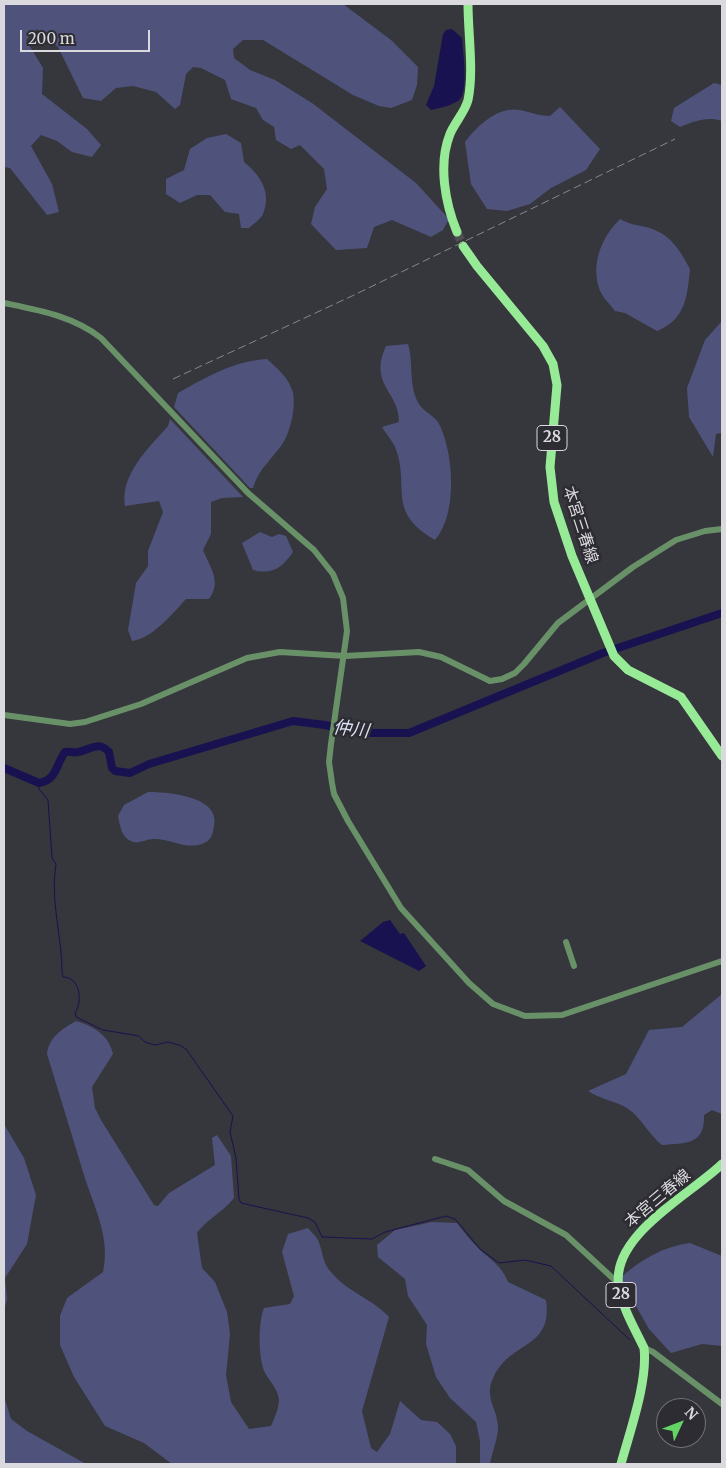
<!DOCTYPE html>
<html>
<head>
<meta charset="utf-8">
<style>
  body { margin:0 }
  #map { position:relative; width:726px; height:1468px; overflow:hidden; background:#36363d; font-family:Merriweather,serif }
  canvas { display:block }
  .frame { position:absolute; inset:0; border:5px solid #dadade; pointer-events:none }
  .north { position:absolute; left:656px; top:1398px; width:50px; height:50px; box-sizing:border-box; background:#2c2c32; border:1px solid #727277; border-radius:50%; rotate:47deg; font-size:14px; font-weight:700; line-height:20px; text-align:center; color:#dadade }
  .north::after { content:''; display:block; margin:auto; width:18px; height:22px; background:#65d467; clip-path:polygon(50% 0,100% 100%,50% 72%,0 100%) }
  .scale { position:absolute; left:20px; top:30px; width:130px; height:22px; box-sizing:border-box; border:2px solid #dadade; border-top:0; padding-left:6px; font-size:15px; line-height:18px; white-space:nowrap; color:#dadade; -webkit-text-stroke:4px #2c2c32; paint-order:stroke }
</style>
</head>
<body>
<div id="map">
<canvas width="726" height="1468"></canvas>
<div class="frame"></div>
<div class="north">N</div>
<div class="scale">200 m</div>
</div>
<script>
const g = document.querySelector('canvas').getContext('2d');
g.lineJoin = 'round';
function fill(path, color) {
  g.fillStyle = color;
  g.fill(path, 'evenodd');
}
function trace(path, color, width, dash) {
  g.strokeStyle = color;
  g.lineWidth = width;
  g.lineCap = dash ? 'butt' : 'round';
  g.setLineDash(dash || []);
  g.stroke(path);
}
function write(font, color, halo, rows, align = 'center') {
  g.font = font + ' Merriweather,"Noto Sans JP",serif';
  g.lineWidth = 5;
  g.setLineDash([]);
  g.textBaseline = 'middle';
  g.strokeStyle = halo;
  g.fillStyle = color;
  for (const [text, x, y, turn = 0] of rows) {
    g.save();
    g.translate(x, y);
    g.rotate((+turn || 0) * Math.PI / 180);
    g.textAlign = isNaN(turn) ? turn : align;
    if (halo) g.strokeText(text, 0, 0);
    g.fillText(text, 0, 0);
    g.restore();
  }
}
const green = new Path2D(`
  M4,4H343L391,40L418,67L417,85L412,100L391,108L379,106L353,95L263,40H243L233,49L234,58L250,70L275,80L312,103L416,183L449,219L443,230L431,237L392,220L374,227L367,248L336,250L311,224L315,207L327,189L324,169L300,145L291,149L276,140L274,127L263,120L256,108L231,99L225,80L201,68L193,67L186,74L180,105L175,109L156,92L133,86L116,88L101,101L83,98L58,47L37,29L26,40L43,68L42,94L87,129L101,145L92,157L72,152L57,141L41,135L31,146L52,184L59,212L47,215L10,168L4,167Z
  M714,83L722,85V121C707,116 695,121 680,127L671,121L674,108Z
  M560,107L600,149L586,170L551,188L530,204L507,211L487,209L471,184L465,142C477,126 498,106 520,110C530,112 539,116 550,116Z
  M226,134L241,143L244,162C260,175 272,192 263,214C261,219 253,224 249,228H241L239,214L225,212L210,195H197L180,203L166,194V179L184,170L190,149L207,138Z
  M620,219C629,224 636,225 646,227C670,233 679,249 690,269C687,297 686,319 657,331L625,313L615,311C610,304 601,296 599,288C591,262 602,237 620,219Z
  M722,321V433L716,434L713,457L689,417L687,388L705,340Z
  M408,344C414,364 408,385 419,404C423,411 433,415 438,422C454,451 458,514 435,540C385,511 411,487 395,447C392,440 386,434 382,427L399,422C400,392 368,385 386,346Z
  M267,359C277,368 290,379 293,393C296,408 290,434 281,446C270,461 258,470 253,488H250L174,407L178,393C207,377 233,361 267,359Z
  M170,419L243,497L222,498L211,502V534L203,550C210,567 222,582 209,599H186C173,613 152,639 132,641L128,630L136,583L148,566V551L163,512L159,501L125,506C120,474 149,448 168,426Z
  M260,532L272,537L279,534L286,536L293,552C282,568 272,575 253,570L242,543Z
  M148,792C167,792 221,796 214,826C213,832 212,839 206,842C189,852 170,838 153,839C146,839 138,845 131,841C121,837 120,825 118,816L124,805Z
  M722,994V1114L712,1110L704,1115C705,1145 686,1143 662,1145C649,1135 641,1117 627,1108C615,1101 600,1099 588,1091L626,1074L649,1030L682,1027Z
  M76,1021C93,1026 109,1035 113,1054L92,1087L95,1108L101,1120L154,1205L158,1206L169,1193L215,1165L212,1138L217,1135L231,1156L234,1198C223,1212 207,1219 197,1233L202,1268L215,1282L227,1312L230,1334L226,1375L231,1402L249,1429L271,1426C274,1419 279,1408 279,1400C278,1389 270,1382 265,1373C258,1358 258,1323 264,1308L290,1304L294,1296L282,1252L288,1234L308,1228C311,1232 316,1236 318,1240C323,1251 322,1263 331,1272C347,1292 373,1299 389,1317L362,1411L371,1448L377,1452L390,1434L400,1401L421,1420L437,1422L450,1434L456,1446V1464H172L144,1443L105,1426L74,1377L60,1345V1316L67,1298L103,1272C111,1237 93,1205 83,1172C71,1132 59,1093 47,1054C49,1037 62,1029 76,1021Z
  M4,1124L24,1158L36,1195L27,1244L5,1278L7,1299L4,1311Z
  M432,1222L457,1223C464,1232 471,1241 479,1249C491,1260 502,1266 508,1282L546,1300C553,1349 512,1340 494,1376C483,1398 497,1406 498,1427C498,1439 492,1452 490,1464H480V1441L476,1422L450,1398L436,1377L426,1344L427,1325L408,1296L405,1279L378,1257L377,1245L395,1230Z
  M690,1243L722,1256V1346L702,1344L671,1353L649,1329L620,1278C642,1259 662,1247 690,1243Z
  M4,1396L11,1419L27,1431L86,1464H4Z`);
const water = new Path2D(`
  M452,29L462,38C463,52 468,86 461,98C456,105 439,108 431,110L426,105L434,86L443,34L446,30Z
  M390,920L400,934L404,933L426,966L419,971L360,941L383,922Z`);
const stream = new Path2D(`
  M39,783V789L48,800L52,858L56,864C50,901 62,936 62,972L63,977C80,977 83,1001 75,1013L76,1017L103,1030L139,1036L145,1042L155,1045L168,1042L179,1045L186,1049L233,1116L230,1132L236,1158L239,1199L241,1203L308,1218L315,1222L322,1237L372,1239L385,1232L446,1216L455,1219L480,1249L499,1263L525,1260L551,1266L630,1340`);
const river = new Path2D(`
  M4,768L39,783C57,780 56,764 65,752C70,751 73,753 78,752C91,750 98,740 109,752L112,768L115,771L130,773L149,764L293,721L325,725L361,733H409L603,653L722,613`);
const primaryTunnel = new Path2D(`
  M457,232L463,246`);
const tertiary = new Path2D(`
  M4,303C38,310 73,316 101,338L248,493L314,550L333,574L343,598L347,631L331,744L329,762L332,783L334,794L348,821L401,908L469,983L493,1004L525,1016L562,1015L722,961
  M4,715L70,724L85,722L141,704L247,658L280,652L345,656L419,652L441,657L490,681L502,679L515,673L524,664L558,623L633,567L676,540L705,531L722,529
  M566,942L574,966
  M435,1159L468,1170L504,1201L566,1235L618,1283
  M644,1348L653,1352L722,1404`);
const primary = new Path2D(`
  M457,232C445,203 438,164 450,134C455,122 465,112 468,100C474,72 468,33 468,4
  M463,246L477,266L543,346L553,364L557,385L550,467L554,502L572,556L614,656L628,670L681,697L722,756
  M621,1464C630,1431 648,1381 644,1348C635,1329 623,1309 619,1288C609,1236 690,1195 722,1164`);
const rail = new Path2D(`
  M173,379L352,296L675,139`);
const shields = [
  [552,438,30],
  [621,1295,30]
];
const shieldNames = [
  ["28",552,438],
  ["28",621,1295]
];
const streetNames = [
  ["本宮三春線",580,525,72],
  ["本宮三春線",658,1199,-40]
];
const waterNames = [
  ["仲川",351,730,7]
];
fill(green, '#4f537c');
fill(water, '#191250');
trace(stream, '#191250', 1);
trace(river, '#191250', 8);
trace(primaryTunnel, '#4f4f55', 9, [9, 4.5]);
trace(tertiary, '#699168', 6);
trace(primary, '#97eb96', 9);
trace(rail, '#87878c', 1, [8, 4]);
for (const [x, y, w] of shields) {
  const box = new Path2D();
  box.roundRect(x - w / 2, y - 12.5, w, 25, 4);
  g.fillStyle = '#2c2c32';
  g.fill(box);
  trace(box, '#dadade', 1);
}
write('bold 15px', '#dadade', null, shieldNames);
write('16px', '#dadade', '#2c2c32', streetNames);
write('italic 18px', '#dee1f5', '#2c2c32', waterNames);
</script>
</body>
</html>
